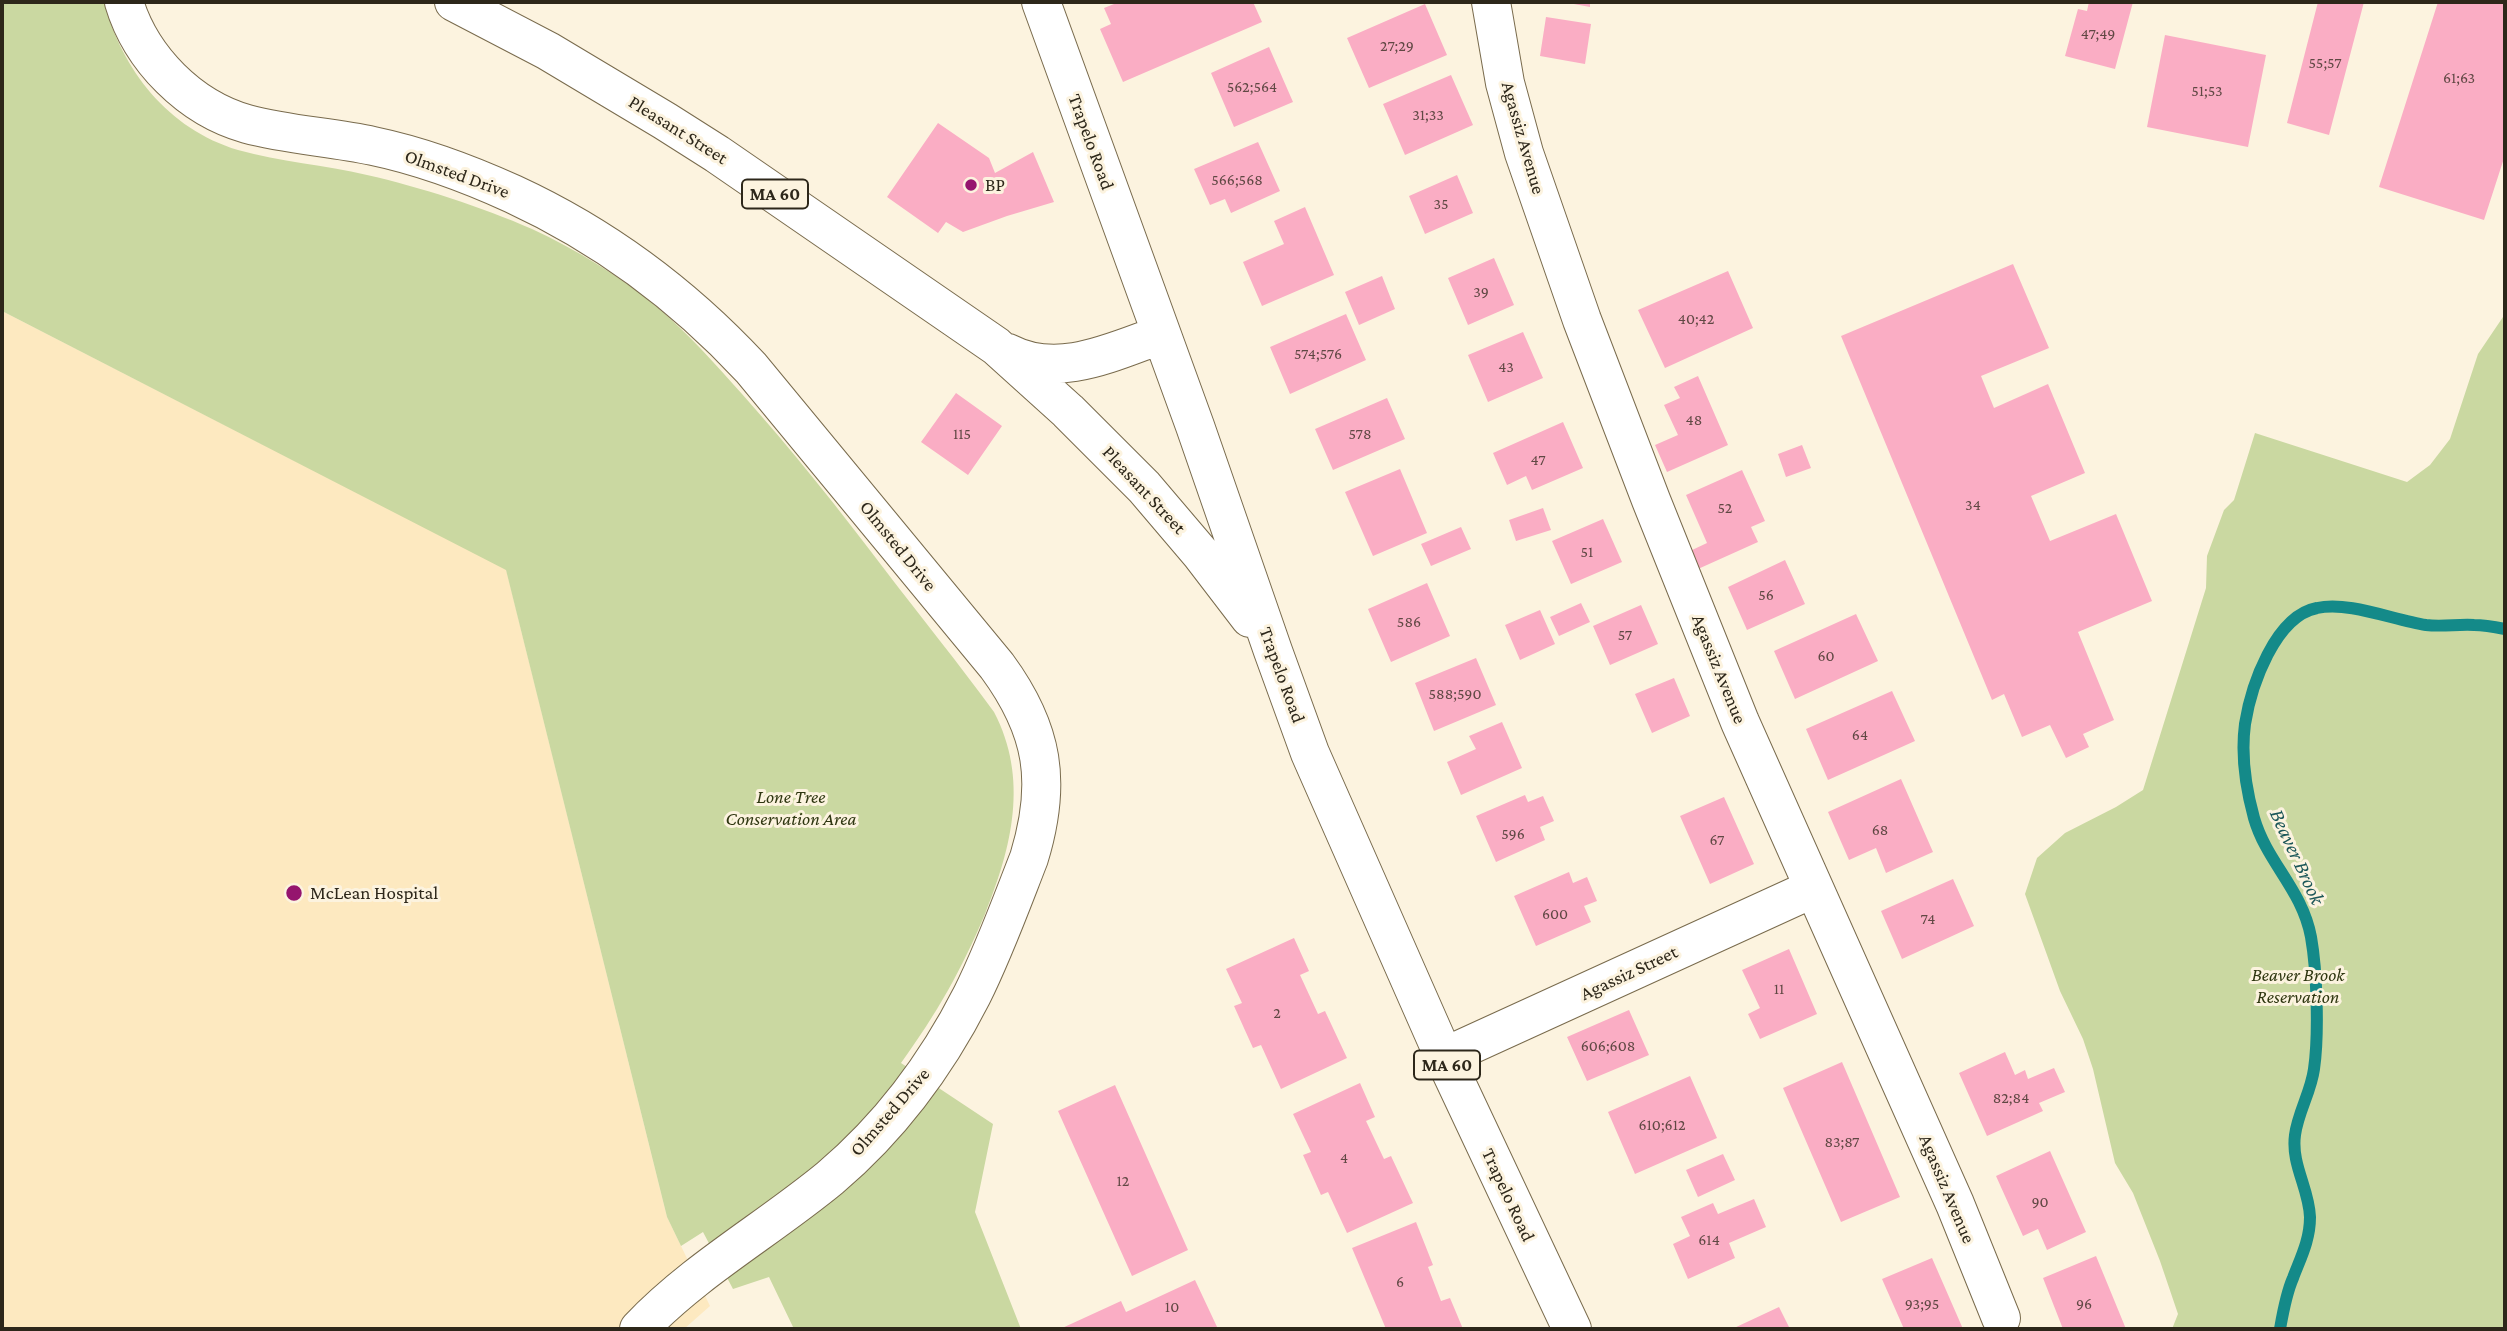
<!DOCTYPE html>
<html>
<head>
<meta charset="utf-8">
<style>
  body { margin:0 }
  #map { position:relative; width:2507px; height:1331px; overflow:hidden; background:#fcf3df; font-family:"Crimson Pro",serif }
  canvas { display:block }
  .frame { position:absolute; inset:0; border:4px solid #2d271a; pointer-events:none }
</style>
</head>
<body>
<div id="map">
<canvas width="2507" height="1331"></canvas>
<div class="frame"></div>
</div>
<script>
const g = document.querySelector('canvas').getContext('2d');
g.lineJoin = 'round';
function fill(path, color) {
  g.fillStyle = color;
  g.fill(path, 'evenodd');
}
function trace(path, color, width, dash) {
  g.strokeStyle = color;
  g.lineWidth = width;
  g.lineCap = dash ? 'butt' : 'round';
  g.setLineDash(dash || []);
  g.stroke(path);
}
function write(font, color, halo, rows, align = 'center') {
  g.font = font + ' "Crimson Pro",serif';
  g.lineWidth = 6;
  g.setLineDash([]);
  g.textBaseline = 'middle';
  g.strokeStyle = halo;
  g.fillStyle = color;
  for (const [text, x, y, turn = 0] of rows) {
    g.save();
    g.translate(x, y);
    g.rotate((+turn || 0) * Math.PI / 180);
    g.textAlign = isNaN(turn) ? turn : align;
    if (halo) g.strokeText(text, 0, 0);
    g.fillText(text, 0, 0);
    g.restore();
  }
}
const built = new Path2D(`
  M2,311L506,569L667,1217L710,1306L684,1329H2Z`);
const green = new Path2D(`
  M2,2H104C122,70 168,129 238,150C280,162 325,165 367,175C420,187 482,207 532,229C577,250 620,276 658,308C689,334 715,364 742,394C792,450 839,509 885,570C921,617 959,664 994,712C1029,779 1012,847 985,914C961,971 937,1013 901,1063L993,1124L975,1212L1021,1329H794L769,1277L733,1289L703,1232L681,1246L667,1217L506,570L2,311Z
  M2505,314V1329H2172L2178,1314L2160,1261L2133,1193L2115,1163L2093,1069L2083,1039L2060,991L2025,894L2037,858L2065,833L2116,807L2143,790L2206,588L2207,556L2224,510L2234,500L2255,433L2407,482L2430,465L2450,439L2478,354Z`);
const stream = new Path2D(`
  M2280,1329C2283,1312 2286,1294 2293,1278C2301,1257 2310,1240 2310,1217C2309,1188 2291,1165 2295,1135C2298,1112 2311,1092 2314,1069C2319,1034 2317,971 2311,937C2302,889 2267,863 2254,818C2246,789 2241,754 2245,724C2251,686 2275,616 2317,608C2349,601 2393,620 2426,625C2442,627 2458,624 2474,625C2484,625 2495,627 2505,629`);
const building = new Path2D(`
  M1119,2H1253L1262,22L1123,82L1100,29L1111,24L1104,8Z
  M1563,2H1590V7Z
  M2089,2H2133L2115,69L2065,56L2078,9L2087,11Z
  M2318,2H2364L2329,135L2287,123Z
  M2438,2H2505V155L2484,220L2379,187Z
  M1425,4L1447,55L1369,88L1347,38Z
  M1546,17L1591,24L1585,64L1540,56Z
  M2165,35L2266,55L2248,147L2147,127Z
  M1269,47L1293,102L1234,127L1211,73Z
  M1451,75L1473,125L1405,155L1383,104Z
  M938,123L989,158L995,173L1033,152L1054,202L1007,216L963,232L946,222L938,233L887,197Z
  M1258,142L1280,191L1231,213L1225,199L1210,205L1194,169Z
  M1457,175L1473,213L1425,234L1409,196Z
  M1305,207L1334,275L1262,306L1243,262L1284,244L1274,221Z
  M1494,258L1514,305L1468,325L1448,278Z
  M2013,264L2049,348L1981,376L1994,408L2048,384L2085,473L2031,496L2050,541L2116,514L2152,601L2078,632L2114,720L2083,734L2089,747L2066,758L2050,725L2022,737L2004,694L1992,700L1841,336Z
  M1728,271L1753,328L1665,368L1638,310Z
  M1382,276L1395,309L1359,325L1345,292Z
  M1346,314L1366,360L1290,394L1270,347Z
  M1523,332L1543,378L1488,402L1468,355Z
  M1698,376L1728,445L1667,472L1655,445L1678,435L1664,405L1680,398L1674,387Z
  M956,393L1002,426L968,475L921,442Z
  M1387,398L1405,439L1333,470L1315,429Z
  M1563,422L1583,468L1532,490L1526,476L1507,485L1493,453Z
  M1802,445L1811,468L1786,477L1778,454Z
  M1400,469L1427,533L1373,556L1345,492Z
  M1742,470L1765,521L1751,527L1758,542L1698,569L1690,551L1707,543L1686,495Z
  M1543,508L1551,530L1516,541L1509,520Z
  M1603,519L1622,562L1571,584L1552,541Z
  M1461,527L1471,549L1431,566L1421,544Z
  M1785,560L1805,604L1747,630L1728,587Z
  M1427,583L1450,636L1391,662L1368,609Z
  M1581,603L1590,622L1559,636L1550,617Z
  M1641,605L1658,644L1610,665L1593,626Z
  M1540,610L1555,644L1520,660L1505,625Z
  M1856,614L1878,661L1795,699L1774,651Z
  M1476,658L1496,705L1434,731L1415,683Z
  M1674,678L1690,716L1652,733L1635,694Z
  M1892,691L1915,741L1828,780L1806,729Z
  M1502,722L1522,768L1461,795L1447,762L1476,749L1469,736Z
  M1901,779L1933,852L1886,873L1876,848L1849,860L1828,812Z
  M1525,795L1528,802L1543,796L1554,821L1540,827L1545,840L1496,862L1476,816Z
  M1724,797L1754,864L1710,884L1680,816Z
  M1569,872L1573,883L1587,877L1597,901L1584,906L1591,922L1536,946L1514,896Z
  M1953,879L1974,926L1902,959L1881,911Z
  M1294,938L1309,971L1300,975L1318,1014L1325,1011L1347,1058L1281,1089L1261,1045L1253,1048L1234,1006L1242,1003L1226,969Z
  M1789,949L1817,1014L1760,1039L1748,1014L1760,1008L1742,970Z
  M1629,1010L1649,1055L1587,1081L1567,1037Z
  M2005,1052L2015,1075L2025,1070L2028,1079L2054,1068L2065,1092L2039,1103L2043,1111L1987,1136L1959,1073Z
  M1842,1062L1900,1197L1841,1222L1783,1088Z
  M1690,1076L1717,1138L1635,1174L1608,1112Z
  M1360,1083L1375,1117L1366,1121L1384,1159L1391,1156L1413,1203L1347,1233L1328,1192L1321,1195L1303,1155L1311,1152L1293,1114Z
  M1115,1085L1188,1250L1132,1276L1058,1111Z
  M2050,1151L2086,1232L2047,1250L2038,1229L2023,1236L1996,1176Z
  M1723,1154L1735,1180L1698,1197L1686,1170Z
  M1754,1199L1766,1227L1729,1243L1735,1258L1688,1279L1673,1244L1690,1236L1681,1217L1713,1203L1718,1214Z
  M1416,1222L1433,1265L1428,1267L1441,1301L1450,1298L1463,1329H1386L1352,1248Z
  M2096,1256L2126,1329H2063L2043,1278Z
  M1932,1258L1963,1329H1904L1882,1279Z
  M1195,1280L1218,1329H1060L1121,1301L1126,1312Z
  M1779,1307L1790,1329H1732Z`);
const street = new Path2D(`
  M124,2C141,59 190,108 247,124C288,135 331,137 373,146C421,156 469,174 513,194C604,236 683,295 751,368L997,666C1044,730 1052,783 1029,858C1011,904 994,951 972,995C937,1064 889,1128 830,1178C767,1230 695,1270 639,1329
  M1491,2L1505,83L1524,153L1582,320L1651,500L1740,722L1955,1204L2001,1318
  M1444,1057L1814,888`);
const primary = new Path2D(`
  M454,2L548,51L665,121L717,154L996,346L1068,411L1144,487L1201,554L1250,618
  M1041,2L1195,426L1273,651L1310,753L1444,1057L1572,1329
  M1008,353C1058,379 1112,352 1160,335`);
const markers = [
  [971,185,7,"#95156e"],
  [294,893,9,"#95156e"]
];
const numberNames = [
  ["47;49",2098,34],
  ["27;29",1397,46],
  ["55;57",2325,63],
  ["61;63",2459,78],
  ["562;564",1252,87],
  ["51;53",2207,91],
  ["31;33",1428,115],
  ["566;568",1237,180],
  ["35",1441,204],
  ["39",1481,292],
  ["40;42",1696,319],
  ["574;576",1318,354],
  ["43",1506,367],
  ["48",1694,420],
  ["115",962,434],
  ["578",1360,434],
  ["47",1538,460],
  ["34",1973,505],
  ["52",1725,508],
  ["51",1587,552],
  ["56",1766,595],
  ["586",1409,622],
  ["57",1625,635],
  ["60",1826,656],
  ["588;590",1455,694],
  ["64",1860,735],
  ["68",1880,830],
  ["596",1513,834],
  ["67",1717,840],
  ["600",1555,914],
  ["74",1928,919],
  ["11",1779,989],
  ["2",1277,1013],
  ["606;608",1608,1046],
  ["82;84",2011,1098],
  ["610;612",1662,1125],
  ["83;87",1842,1142],
  ["4",1344,1158],
  ["12",1123,1181],
  ["90",2040,1202],
  ["614",1709,1240],
  ["6",1400,1282],
  ["93;95",1922,1304],
  ["96",2084,1304],
  ["10",1172,1307]
];
const shields = [
  [775,194,66],
  [1447,1065,66]
];
const shieldNames = [
  ["MA 60",775,194],
  ["MA 60",1447,1065]
];
const streetNames = [
  ["Pleasant Street",678,130,32],
  ["Agassiz Avenue",1523,138,74],
  ["Trapelo Road",1091,142,70],
  ["Olmsted Drive",457,174,20],
  ["Pleasant Street",1144,490,47],
  ["Olmsted Drive",898,546,51],
  ["Agassiz Avenue",1719,669,68],
  ["Trapelo Road",1282,675,70],
  ["Agassiz Street",1629,973,-25],
  ["Olmsted Drive",890,1112,-49],
  ["Agassiz Avenue",1947,1189,67],
  ["Trapelo Road",1508,1195,65]
];
const poiNames = [
  ["BP",985,185],
  ["McLean Hospital",310,893]
];
const parkNames = [
  ["Lone Tree",791,797],
  ["Conservation Area",791,819],
  ["Beaver Brook",2298,975],
  ["Reservation",2298,997]
];
const waterNames = [
  ["Beaver Brook",2297,857,65]
];
fill(built, '#fde9c0');
fill(green, '#cad8a1');
trace(stream, '#148a89', 12);
fill(building, '#faadc4');
trace(street, '#796b4d', 40);
trace(primary, '#796b4d', 40);
trace(street, '#fff', 38);
trace(primary, '#fff', 38);
for (const [x, y, r, color] of markers) {
  const dot = new Path2D();
  dot.arc(x, y, r, 0, 2 * Math.PI);
  g.fillStyle = color;
  g.fill(dot);
  trace(dot, '#fcf3df', 2.5);
}
write('16px', '#604844', null, numberNames);
for (const [x, y, w] of shields) {
  const box = new Path2D();
  box.roundRect(x - w / 2, y - 14.5, w, 29, 5);
  g.fillStyle = '#fcf3df';
  g.fill(box);
  trace(box, '#2d271a', 2);
}
write('bold 18px', '#2d271a', null, shieldNames);
write('19px', '#2d271a', '#fcf3df', streetNames);
write('19px', '#2d271a', '#fcf3df', poiNames, 'left');
write('italic 19px', '#2e3610', '#fcf3df', parkNames);
write('italic 21px', '#1d5759', '#fcf3df', waterNames);
</script>
</body>
</html>
